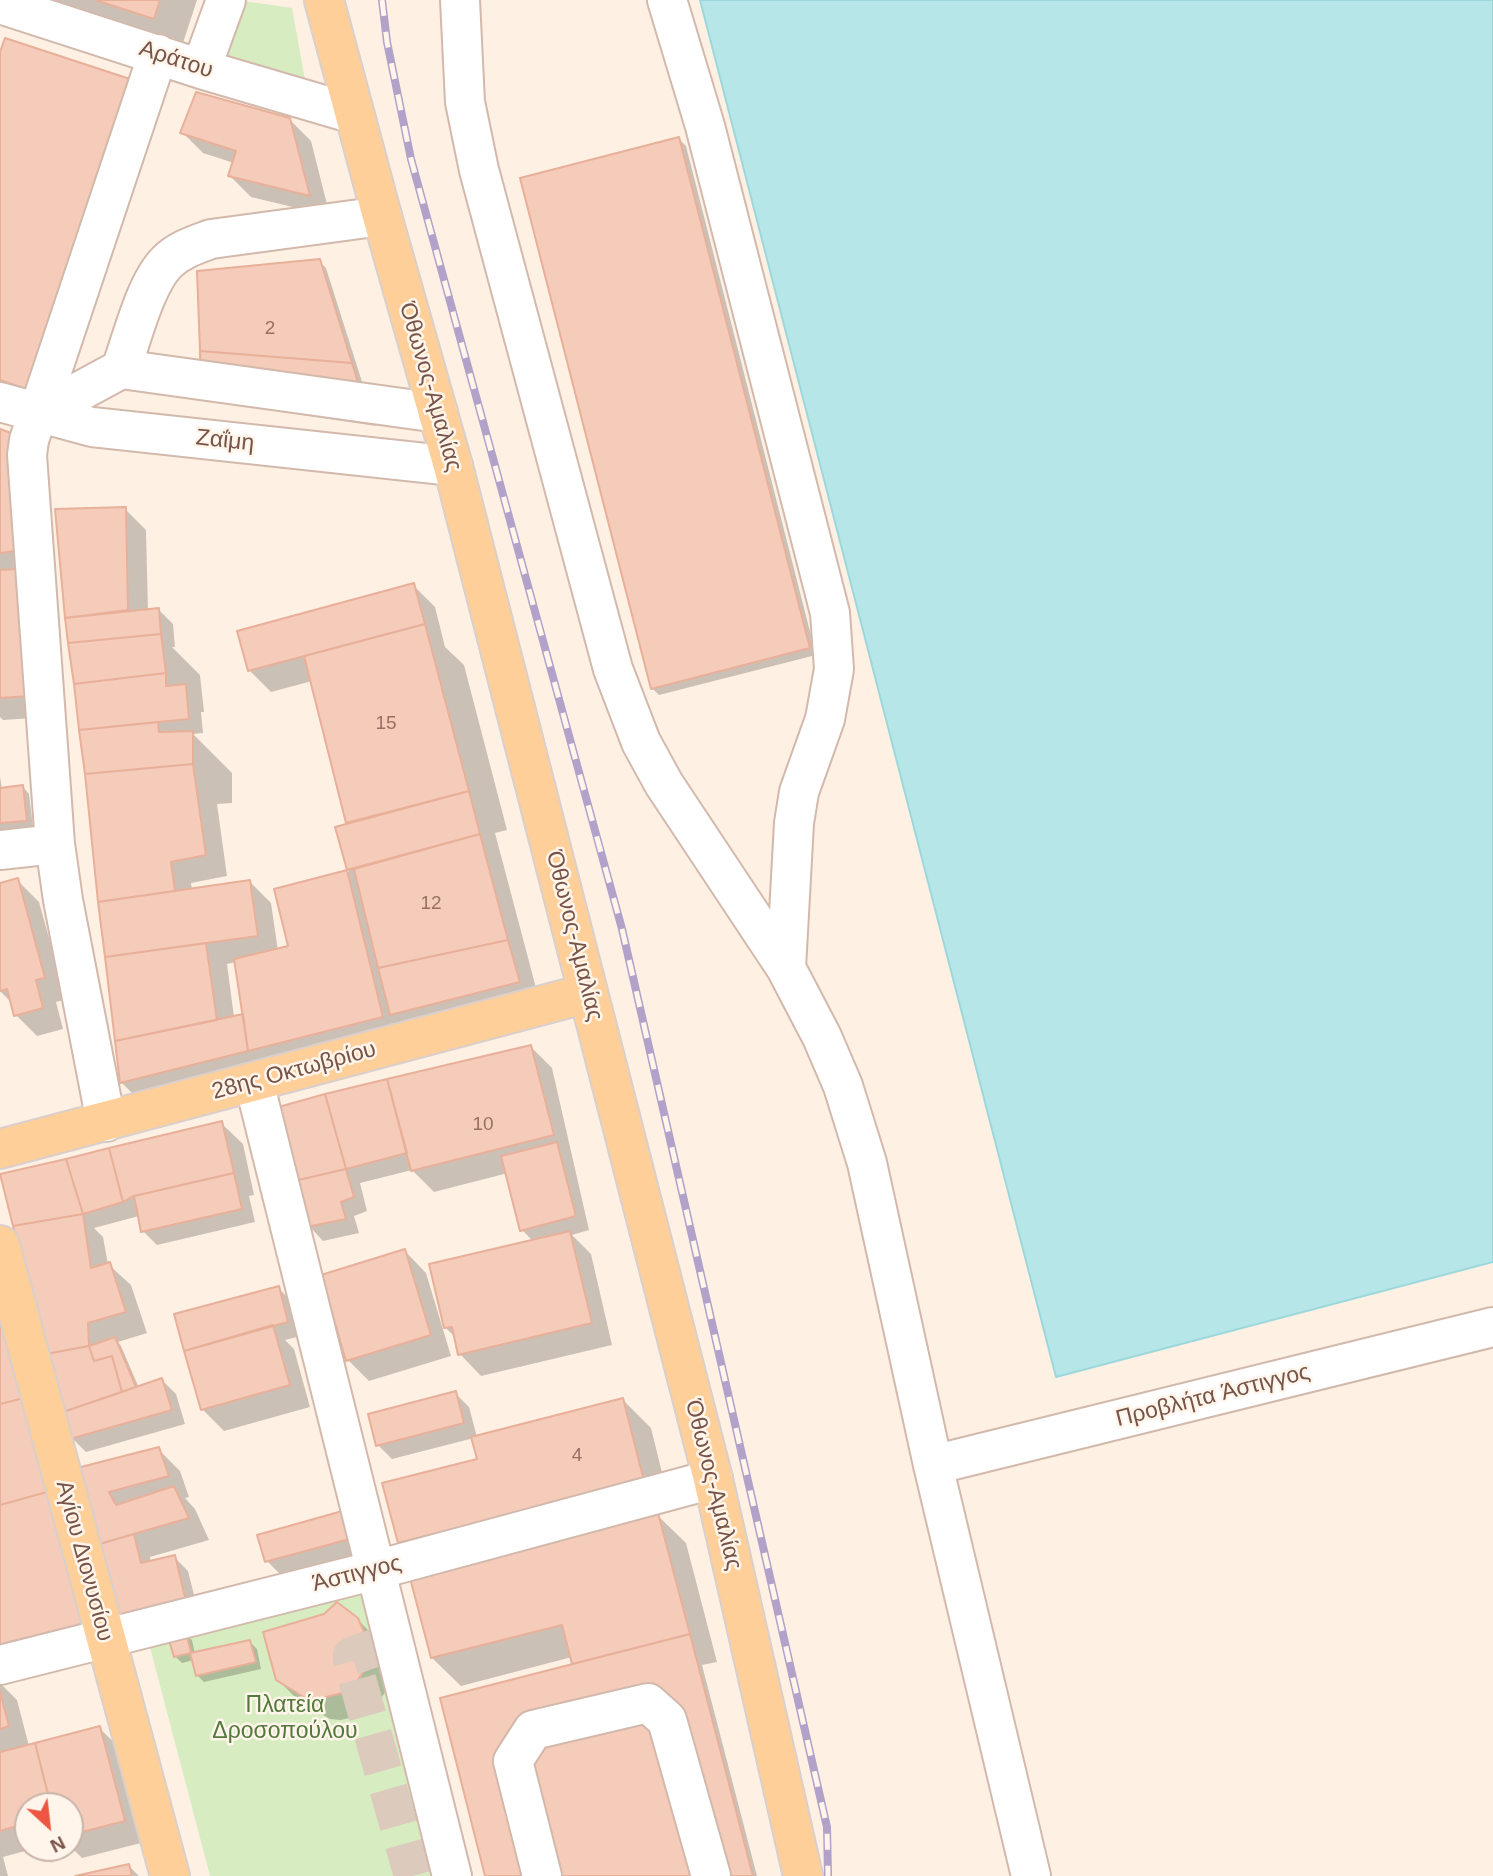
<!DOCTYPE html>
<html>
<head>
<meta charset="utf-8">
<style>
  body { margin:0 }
  #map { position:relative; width:1493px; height:1876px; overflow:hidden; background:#fef1e4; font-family:Helvetica,sans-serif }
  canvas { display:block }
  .north { position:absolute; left:14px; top:1792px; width:70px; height:70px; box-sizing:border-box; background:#fff5eb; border:2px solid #c9b5aa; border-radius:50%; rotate:153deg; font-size:19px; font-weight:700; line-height:28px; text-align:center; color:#785448 }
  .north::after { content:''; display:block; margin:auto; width:24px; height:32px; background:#ef5641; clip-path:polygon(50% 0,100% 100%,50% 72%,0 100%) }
</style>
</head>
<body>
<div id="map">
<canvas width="1493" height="1876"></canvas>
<div class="north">N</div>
</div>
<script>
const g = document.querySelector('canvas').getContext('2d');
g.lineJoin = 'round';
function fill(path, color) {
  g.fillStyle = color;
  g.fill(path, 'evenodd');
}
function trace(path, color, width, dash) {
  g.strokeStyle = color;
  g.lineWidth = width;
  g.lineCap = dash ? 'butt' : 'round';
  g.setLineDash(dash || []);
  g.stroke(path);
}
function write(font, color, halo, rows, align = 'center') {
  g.font = font + ' Helvetica,sans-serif';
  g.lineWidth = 5;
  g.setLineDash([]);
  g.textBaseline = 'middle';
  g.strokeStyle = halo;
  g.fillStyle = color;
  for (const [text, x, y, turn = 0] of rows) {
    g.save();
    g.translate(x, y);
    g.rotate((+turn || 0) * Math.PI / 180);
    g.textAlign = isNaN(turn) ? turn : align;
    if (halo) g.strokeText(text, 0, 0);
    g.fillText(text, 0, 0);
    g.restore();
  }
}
const green = new Path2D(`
  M244,1L292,8L306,85L221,62Z
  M367,1584L439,1876H210L147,1636Z`);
const water = new Path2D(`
  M700,0H1493V1262L1056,1377Z`);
const shadow = new Path2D(`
  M55,0H197L182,46L63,8Z
  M0,58L54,416L0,398Z
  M289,119L311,141L330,216L251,197L230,176L234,163L203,153L182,132Z
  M679,139L686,146L816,655L659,695L652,688Z
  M319,261L326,268L376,426L210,401L203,394Z
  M0,431L49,717L3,720L0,717Z
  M125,509L146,530L148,611L159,610L173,624L175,647H172L200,675L204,712H201L203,733L193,734L232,773V803L217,804L227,876L191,883L192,890L250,882L271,903L278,951L290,948L276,890L349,872L337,828L350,824L312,681L271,692L249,670L413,585L435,607L445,647L464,665L507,830L495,833L540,1003L135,1096L121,1082L67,617ZM236,962L244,1015L234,1017L227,964Z
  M0,776L2,790L23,787L29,794L33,827L3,829L4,837H0Z
  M17,880L39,902L66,999L56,1002L63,1029L37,1036L16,1015L13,1004L0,991V885Z
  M531,1047L552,1068L589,1230L572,1235L591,1254L612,1345L481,1376L460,1354L456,1338L445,1327L533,1241L522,1230L508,1173L434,1192L412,1170L360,1183L367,1211L354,1216L359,1233L323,1241L309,1226L277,1110Z
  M221,1123L243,1144L254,1195L249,1196L255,1222L157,1245L143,1231L139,1216L94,1228L103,1237L108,1264L131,1285L147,1333L118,1342L121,1346L139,1388L162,1380L176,1394L185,1424L86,1452L72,1438L0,1176Z
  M405,1251L426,1273L451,1356L369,1381L348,1360Z
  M278,1288L293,1302L301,1336L285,1340L294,1349L310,1407L224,1431L202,1409Z
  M455,1393L469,1407L477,1437L623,1400L651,1428L671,1509L655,1513L686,1543L717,1662L702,1665L757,1876H486L576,1665L572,1657L461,1686L432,1658L427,1570L399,1542L479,1460L474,1438L392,1459L378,1445Z
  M158,1449L180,1471L189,1497L185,1498L195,1509L209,1540L150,1557L151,1563L174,1557L188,1571L199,1615L121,1619L76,1471Z
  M352,1510L374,1550L281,1575L267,1561Z
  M357,1619L379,1641L391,1683L372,1712L341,1720L330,1719L299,1701L277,1679Z
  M185,1634L192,1640L195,1654L250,1642L257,1649L261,1669L204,1682L197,1675L194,1660L182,1663L175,1656Z
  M0,1683L17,1700L29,1746L99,1728L121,1749L145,1842L82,1858L70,1846V1806H28V1848H36L3,1857L8,1876H0Z
  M129,1866L139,1876H84Z`);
const building = new Path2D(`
  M95,0H160L154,19Z
  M5,38L130,79L26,389L0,380V52Z
  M196,92L290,118L310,196L228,176L236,151L180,133Z
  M679,137L810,648L651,689L520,178Z
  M320,259L352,363L200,351L197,271Z
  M200,351L352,363L370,421L201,395Z
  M0,429L11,433L23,550L0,553Z
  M126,507L128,610L65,618L55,509Z
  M19,569L28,696L0,698V570Z
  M414,583L425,624L248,671L237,631Z
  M159,608L161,634L68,643L65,618Z
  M425,624L469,791L346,823L304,656Z
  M161,634L166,673L74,684L68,643Z
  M166,673V686L186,684L189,719L79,730L74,684Z
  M158,722L159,732L193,731V764L85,774L79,730Z
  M193,764L206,855L171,862L175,891L98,902L85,774Z
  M23,785L27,821L0,823V788Z
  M469,791L480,834L347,870L335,827Z
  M480,834L508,940L378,968L354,869Z
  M347,870L383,1017L248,1051L234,959L288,946L274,889Z
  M18,878L45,978L36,980L43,1008L14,1016L7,989L0,991V883Z
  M250,880L258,936L105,957L98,902Z
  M508,940L520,982L390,1015L378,968Z
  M206,943L217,1020L115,1041L105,957Z
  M243,1014L248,1051L120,1083L115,1041Z
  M531,1045L554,1135L411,1171L387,1079Z
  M387,1079L407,1153L346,1169L325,1094Z
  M325,1094L346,1169L294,1181L275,1108Z
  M222,1121L234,1173L134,1196L123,1202L109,1148Z
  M557,1142L576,1216L520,1231L501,1156Z
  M109,1148L123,1202L83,1214L66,1159Z
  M66,1159L83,1214L13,1226L0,1174Z
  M346,1169L354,1197L341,1202L346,1219L307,1227L294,1181Z
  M234,1173L242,1209L141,1232L134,1196Z
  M83,1214L91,1268L110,1262L126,1312L88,1323L89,1346L46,1354L13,1226Z
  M570,1231L592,1323L458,1355L452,1327L444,1328L429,1264Z
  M405,1249L431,1335L346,1361L321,1275Z
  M279,1286L288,1322L184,1351L174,1314Z
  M0,1305L24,1398L0,1404Z
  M273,1325L290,1385L201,1410L184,1351Z
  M115,1337L136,1387L122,1392L112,1356L94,1361L89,1346Z
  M89,1346L94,1361L112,1356L122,1392L63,1412L46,1354Z
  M162,1378L172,1410L70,1439L63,1412Z
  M456,1391L464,1423L376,1446L368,1414Z
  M24,1398L47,1492L0,1505V1404Z
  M623,1398L644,1481L398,1543L382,1483L477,1459L471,1437Z
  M159,1447L169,1476L109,1492L116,1505L174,1486L189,1518L96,1545L73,1469Z
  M47,1492L84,1629L0,1647V1505Z
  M353,1508L361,1536L265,1562L257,1535Z
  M658,1513L690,1634L572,1664L562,1625L431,1658L410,1578Z
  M134,1534L141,1563L175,1555L186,1601L119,1619L96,1545Z
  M337,1602L358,1618L369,1644L370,1661L351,1691L318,1699H307L276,1680L263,1632L324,1614Z
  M186,1632L191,1653L174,1657L168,1637Z
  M690,1634L753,1876H485L440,1698Z
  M250,1640L256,1662L196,1676L190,1653Z
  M0,1692L9,1726L0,1729Z
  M100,1726L125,1821L70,1835V1806H51L35,1743Z
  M35,1743L51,1806H28V1823L0,1831V1752Z
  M129,1864L132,1876H75Z`);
const minorTunnel = new Path2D(`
  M383,1645L352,1656V1661L413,1876`);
const minor = new Path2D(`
  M460,0L465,102L479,170L613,669L641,742L664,784L786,968L822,1037L843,1086L867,1163L933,1465L1031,1876
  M667,0L705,126L830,613L834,669L825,719L799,792L794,823L786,968
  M0,4L201,69L354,114
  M201,69L226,0
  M121,369L438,413
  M0,402L92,427L453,466
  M38,414L121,369C132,339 145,284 167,262C179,250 195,245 211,239L382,216
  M0,850L55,844
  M254,1082L452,1876
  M106,1122L63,900L55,844L27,455L29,440L158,54
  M933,1465L1493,1327
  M0,1665L376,1570L713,1479
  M542,1876L513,1761L533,1730L648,1703L667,1720L711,1876`);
const major = new Path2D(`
  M324,0L382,216L453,466L713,1479L803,1876
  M0,1149L588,993
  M0,1245L170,1876`);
const rail = new Path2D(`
  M382,0L387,42L411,159L622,929L827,1827L828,1876`);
const numberNames = [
  ["2",270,329],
  ["15",386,724],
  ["12",431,904],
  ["10",483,1125],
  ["4",577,1456]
];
const streetNames = [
  ["Αράτου",176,60,18],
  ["Όθωνος-Αμαλίας",430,387,74],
  ["Ζαΐμη",225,441,6],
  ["Όθωνος-Αμαλίας",574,936,76],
  ["28ης Οκτωβρίου",294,1071,-15],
  ["Προβλήτα Άστιγγος",1213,1396,-14],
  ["Όθωνος-Αμαλίας",713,1485,76],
  ["Αγίου Διονυσίου",84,1561,75],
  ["Άστιγγος",357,1574,-14]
];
const parkNames = [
  ["Πλατεία",285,1706],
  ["Δροσοπούλου",285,1732]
];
fill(green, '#d7ecc1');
fill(water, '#b7e6e8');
trace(water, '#9cd8db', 2);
fill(shadow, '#0003');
fill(building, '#f5cbba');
trace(building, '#e8af99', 2);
trace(minorTunnel, '#dccabd', 38, [38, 19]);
trace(minor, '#d2b9ac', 42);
trace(major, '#d9cfcc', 42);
trace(minor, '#fff', 38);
trace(major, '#ffcf99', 38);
trace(rail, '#b2a1c8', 8);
trace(rail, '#fff5eb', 5, [16]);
write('19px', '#977264', null, numberNames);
write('23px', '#785448', '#fff5eb', streetNames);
write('23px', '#54793c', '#fff5eb', parkNames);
</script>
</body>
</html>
